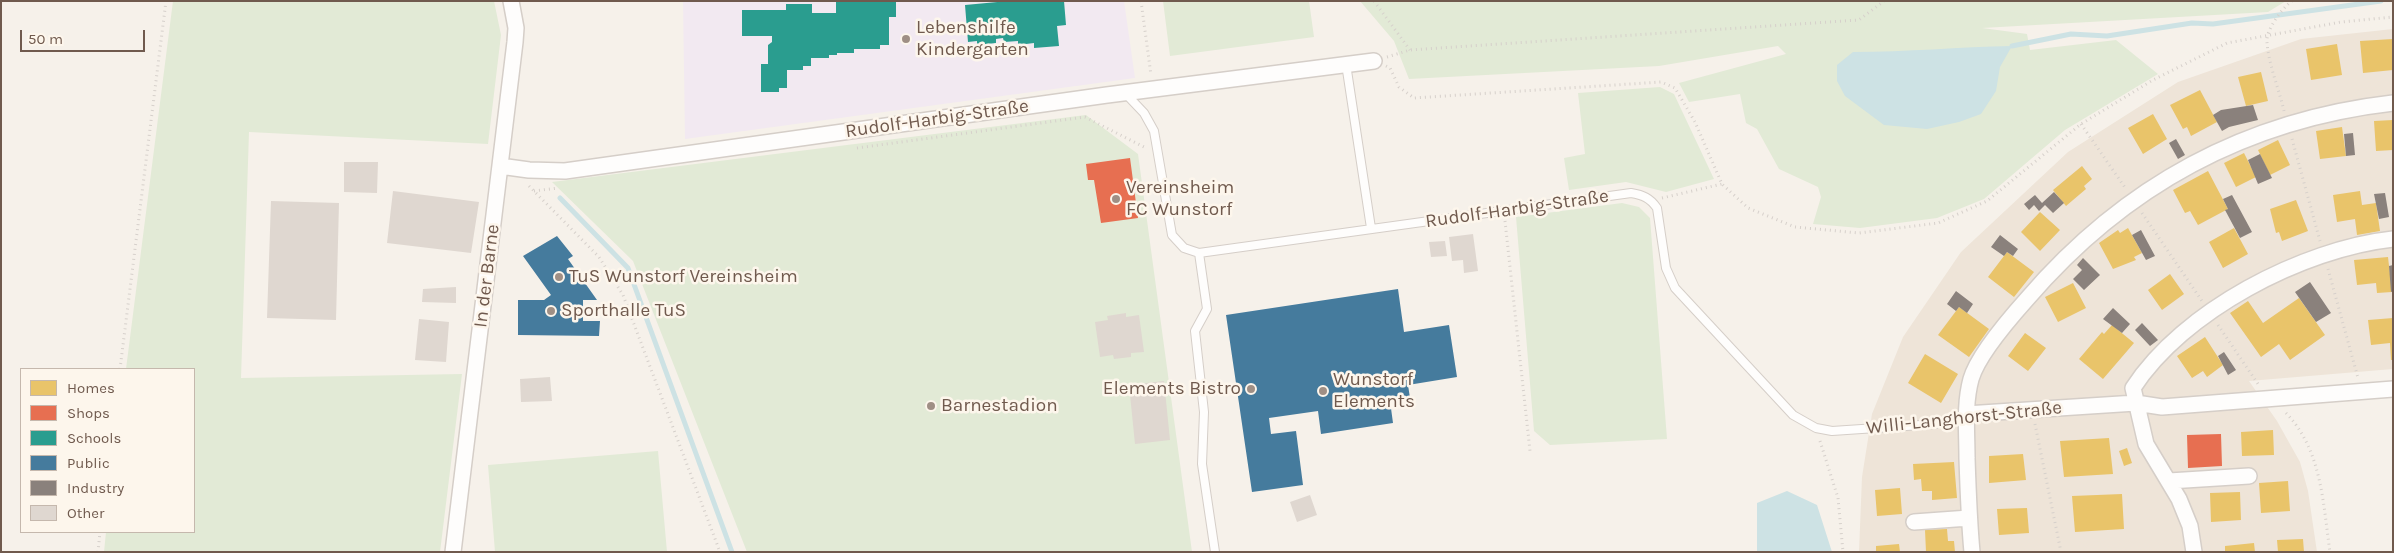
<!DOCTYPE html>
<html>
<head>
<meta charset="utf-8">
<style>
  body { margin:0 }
  #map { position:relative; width:2394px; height:553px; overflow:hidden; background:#f6f1ea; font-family:Karla,sans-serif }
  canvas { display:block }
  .frame { position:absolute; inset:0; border:2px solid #705a4e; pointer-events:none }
  .legend { position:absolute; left:20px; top:368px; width:175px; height:165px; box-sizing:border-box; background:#fdf6ec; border:1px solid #c5b8ad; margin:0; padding:6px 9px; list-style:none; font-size:15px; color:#705a4e }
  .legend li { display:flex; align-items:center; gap:10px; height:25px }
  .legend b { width:25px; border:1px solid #c5b8ad }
  .scale { position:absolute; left:20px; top:30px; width:125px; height:22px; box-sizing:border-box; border:2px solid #705a4e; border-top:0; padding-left:6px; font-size:15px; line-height:18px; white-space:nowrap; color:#705a4e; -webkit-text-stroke:4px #fdf6ec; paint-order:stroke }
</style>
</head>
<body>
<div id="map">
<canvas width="2394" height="553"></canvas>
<div class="frame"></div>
<ul class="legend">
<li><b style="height:14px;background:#e9c46a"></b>Homes</li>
<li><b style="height:14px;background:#e76f51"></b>Shops</li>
<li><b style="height:14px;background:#2a9d8f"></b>Schools</li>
<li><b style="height:14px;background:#457b9d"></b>Public</li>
<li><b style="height:14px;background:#8a817c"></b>Industry</li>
<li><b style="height:14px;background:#dfd7d0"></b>Other</li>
</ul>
<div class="scale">50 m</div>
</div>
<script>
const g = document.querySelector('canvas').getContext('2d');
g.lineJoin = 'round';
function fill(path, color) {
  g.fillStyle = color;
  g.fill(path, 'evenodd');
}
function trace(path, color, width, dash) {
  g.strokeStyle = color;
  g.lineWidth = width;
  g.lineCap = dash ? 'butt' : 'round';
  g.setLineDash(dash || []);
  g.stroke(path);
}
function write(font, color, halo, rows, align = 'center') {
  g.font = font + ' Karla,sans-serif';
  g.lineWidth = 5;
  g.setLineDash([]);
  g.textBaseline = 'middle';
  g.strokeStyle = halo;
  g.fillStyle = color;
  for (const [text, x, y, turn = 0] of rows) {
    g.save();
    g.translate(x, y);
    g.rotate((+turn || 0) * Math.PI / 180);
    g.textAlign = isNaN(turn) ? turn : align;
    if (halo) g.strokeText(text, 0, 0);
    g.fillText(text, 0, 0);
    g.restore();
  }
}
const residential = new Path2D(`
  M2393,29V369L2249,381L2277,421L2300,462L2308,491L2317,552H1859L1862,477L1872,414L1903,337L1961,252L2068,152L2178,82L2301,39Z`);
const education = new Path2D(`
  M683,1H1124L1135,78L685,139Z`);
const green = new Path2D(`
  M173,1H494L501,35L488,144L249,132L241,378L462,374L440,552H104L106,532H194V369H126Z
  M1163,1H1309L1314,37L1170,56Z
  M1360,1H2286L2268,12L1982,28L2027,34L2030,50L2116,40L2158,74L2065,130L1984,199L1937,218L1860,228L1813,224L1821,197L1818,187L1779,169L1757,129L1746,123L1740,94L1689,102L1679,83L1786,54L1778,46L1659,66L1409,79L1394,41Z
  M1660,87L1674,94L1714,179L1666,192L1626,182L1569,190L1564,158L1585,154L1578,93Z
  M1086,115L1138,154L1192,552H747L633,261L552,182Z
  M1622,203L1639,207L1650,218L1667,439L1550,445L1534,431L1516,217Z
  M658,451L667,552H495L488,465Z`);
const water = new Path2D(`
  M2012,46L2000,67L1996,91L1981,114L1959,122L1927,129L1884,125L1845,96L1837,81V65L1853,52C1907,52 1959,47 2012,46Z
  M1787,491L1817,505L1832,552H1757V503Z`);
const homes = new Path2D(`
  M2393,39V70L2363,73L2360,41Z
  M2337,44L2342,75L2311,80L2306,49Z
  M2261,72L2268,101L2246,106L2238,77Z
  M2200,90L2217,122L2191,136L2187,127L2183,129L2170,105Z
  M2153,114L2167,139L2143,154L2128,128Z
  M2393,120V150L2376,151L2374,121Z
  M2342,127L2346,156L2320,159L2316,131Z
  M2278,140L2290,165L2270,175L2258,150Z
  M2244,153L2256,177L2236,187L2224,163Z
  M2082,166L2092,179L2084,186L2086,189L2066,206L2053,190Z
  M2208,171L2228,209L2198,225L2190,211L2185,213L2173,190Z
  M2360,191L2362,205L2376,203L2380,231L2357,235L2355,219L2337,222L2333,195Z
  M2296,200L2308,231L2282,241L2279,232L2276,233L2270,209Z
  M2040,212L2060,230L2040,251L2021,232Z
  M2128,228L2142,253L2134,257L2136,260L2113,269L2099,243L2118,230L2120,233Z
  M2234,228L2248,254L2223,268L2209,242Z
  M2007,252L2034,272L2014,297L1988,277Z
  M2388,257L2392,292L2377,293L2376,283L2357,285L2354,260Z
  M2170,274L2184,294L2162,310L2148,290Z
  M2073,283L2086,308L2058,322L2045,297Z
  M2299,298L2325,335L2290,360L2279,344L2261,357L2230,313L2248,301L2263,323Z
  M1959,307L1989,329L1969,357L1938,335Z
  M2393,318V360H2391L2390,343L2371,345L2368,320Z
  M2112,325L2134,343L2103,379L2079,359L2102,332L2104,334Z
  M2025,333L2046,348L2028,371L2008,356Z
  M2205,337L2223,365L2207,377L2203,371L2192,378L2177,356Z
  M1925,354L1958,374L1941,403L1908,383Z
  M2273,430L2274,455L2242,456L2241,432Z
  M2109,438L2113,474L2064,477L2060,441Z
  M2127,448L2132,463L2124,466L2119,451Z
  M2023,454L2026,480L1989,483V456Z
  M1954,462L1957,498L1932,500V491H1922L1921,479L1914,480L1913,464Z
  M2288,481L2290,511L2261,513L2259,483Z
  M1900,488L1902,514L1877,516L1875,490Z
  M2240,492L2241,520L2211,522L2210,493Z
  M2122,494L2124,529L2075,532L2072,496Z
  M2027,508L2029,533L1999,535L1997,509Z
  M1947,529L1948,541H1954L1955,552H1926L1925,530Z
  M2303,539L2304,552H2278L2277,540Z
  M2254,543L2255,552H2225V546Z
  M1899,544L1900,552H1876V546Z`);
const shops = new Path2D(`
  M1130,158L1138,218L1101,223L1094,180H1088L1086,164Z
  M2221,434L2222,466L2188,468L2187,435Z`);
const schools = new Path2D(`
  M836,1H896V17H889V45H880V49H854V53H837V55H829V58H811V66H803V70H787V88H779V92H761V64H768V45L772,42V36H742V10H786V4H812V13H836Z
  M1008,1H1064L1066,25L1057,26L1059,46L1034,48V43L1018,45V41L1004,42L1003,38L996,39V43L977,45V41L968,42L965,5Z`);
const public = new Path2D(`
  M557,236L573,256L568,259L597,300H583V321H600L599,336L518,335V300H544L551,295L523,256Z
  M1398,289L1404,332L1449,325L1457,377L1408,385L1410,398L1390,401L1393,423L1321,434L1318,411L1269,418L1271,434L1296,431L1303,485L1252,492L1226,315Z`);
const industry = new Path2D(`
  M2253,105L2258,120L2229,127L2222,131L2213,115L2221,110Z
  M2353,133L2355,155L2346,156L2344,134Z
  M2176,139L2185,155L2178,159L2169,143Z
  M2260,154L2272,178L2258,184L2248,160Z
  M2054,192L2064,203L2053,213L2045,205L2039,211L2034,205L2029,210L2024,204L2035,195L2042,203Z
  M2385,193L2389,217L2379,219L2374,194Z
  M2232,195L2252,232L2240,238L2225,210L2228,209L2223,199Z
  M2141,230L2155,256L2146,260L2132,235Z
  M2000,235L2018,249L2013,256L2007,252L2004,256L1991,247Z
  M2083,258L2100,275L2084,290L2073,279L2082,270L2077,265Z
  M2393,265V291L2391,292L2389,266Z
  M2310,282L2331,313L2316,322L2295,292Z
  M1956,291L1973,304L1967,313L1959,307L1956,311L1947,304Z
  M2113,308L2130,324L2122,333L2103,319Z
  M2142,323L2158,340L2150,346L2135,330Z
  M2224,352L2236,370L2228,375L2218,356Z`);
const stream = new Path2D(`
  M2012,46L2071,34L2107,36L2192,23L2213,24L2381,1
  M560,198L628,268L732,552`);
const building = new Path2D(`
  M344,162H378L377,193L344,192Z
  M393,191L479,202L471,253L387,243Z
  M271,201L339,203L336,320L267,318Z
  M1473,234L1478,271L1464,273L1463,260L1452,261L1449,237Z
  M1445,241L1447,256L1431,257L1429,242Z
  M456,287V303L422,302L423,289Z
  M1126,313V317L1139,315L1144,352L1131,353V357L1114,359L1113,355L1100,357L1095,322L1108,320L1107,316Z
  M419,319L449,322L446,362L415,360Z
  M550,377L552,401L521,402L520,379Z
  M1164,381L1170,440L1135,444L1129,385Z
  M1310,495L1317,515L1297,522L1290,502Z`);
const path = new Path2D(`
  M1141,1L1151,75
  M1374,1L1410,50
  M1387,57L1410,50L1859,20L1884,1
  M1386,66L1390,68L1399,87L1414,98L1661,82L1675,88L1695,122L1722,184L1748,208L1795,227L1859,233L1938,223L1987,201L2081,124L2153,80L2227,43L2341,22L2393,17
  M2284,111C2279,89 2269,66 2267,43C2265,31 2282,8 2292,1
  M2081,124L2126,189
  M2292,139L2320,241
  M857,148L1085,117L1146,148
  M529,186L599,257L623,295L720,552
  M534,191L558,188
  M1662,198L1722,184
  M2142,213L2202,301
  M1505,221L1530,451
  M2328,269L2358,378
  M2218,325L2258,384
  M120,369L166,1
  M2286,413C2322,450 2323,504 2330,552
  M2035,424L2061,552
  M1820,441L1838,498L1843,552
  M98,552L100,532`);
const lane = new Path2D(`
  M1346,64L1371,228
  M1125,93L1144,113L1154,131L1172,235L1184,248L1199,253L1631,193C1643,195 1650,198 1657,208L1666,268L1675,288L1793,415L1816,428L1832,431L1936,424L1966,414
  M1199,253L1207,309L1195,331L1204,412L1202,464L1215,552`);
const street = new Path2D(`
  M500,166L529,170L565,171L1107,95L1374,61
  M1966,414L2136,403L2162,407L2393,389
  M2169,481L2249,476
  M1914,522L1969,518
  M453,552L515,42L516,28L511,1
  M1972,552C1969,520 1968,489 1967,458C1967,431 1964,405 1971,379C1978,355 2010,318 2027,299C2124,186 2244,120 2393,103
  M2194,552L2190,526L2179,499L2146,444L2133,388C2183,311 2302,249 2393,239`);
const markers = [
  [906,39,5,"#9f8f85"],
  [1116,199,5,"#9f8f85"],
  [559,277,5,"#9f8f85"],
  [551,311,5,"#9f8f85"],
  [1251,389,5,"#9f8f85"],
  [1323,391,5,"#9f8f85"],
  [931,406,5,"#9f8f85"]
];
const poiNames = [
  ["Lebenshilfe",916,28],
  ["Kindergarten",916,50],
  ["Vereinsheim",1126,188],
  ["FC Wunstorf",1126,210],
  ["TuS Wunstorf Vereinsheim",569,277],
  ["Sporthalle TuS",561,311],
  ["Wunstorf",1333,380],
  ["Elements",1333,402],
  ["Elements Bistro",1241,389,"right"],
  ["Barnestadion",941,406]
];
const streetNames = [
  ["Rudolf-Harbig-Straße",937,119,-8],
  ["Rudolf-Harbig-Straße",1517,209,-8],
  ["In der Barne",487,276,-83],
  ["Willi-Langhorst-Straße",1964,418,-6]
];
fill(residential, '#eee4d8');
fill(education, '#f2e9f1');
fill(green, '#e2ead6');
fill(water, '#cde2e4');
fill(homes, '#e9c46a');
fill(shops, '#e76f51');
fill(schools, '#2a9d8f');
fill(public, '#457b9d');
fill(industry, '#8a817c');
trace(stream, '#cde2e4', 5);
fill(building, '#dfd7d0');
trace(lane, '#d5cec8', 10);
trace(street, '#d5cec8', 18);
trace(path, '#d6d0cb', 3, [1, 4]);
trace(lane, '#fefdfc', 8);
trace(street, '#fefdfc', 15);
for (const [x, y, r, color] of markers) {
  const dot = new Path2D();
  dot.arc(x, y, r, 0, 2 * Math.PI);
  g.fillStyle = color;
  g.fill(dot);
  trace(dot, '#fdf6ec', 2);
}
write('19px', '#705a4e', '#fdf6ec', poiNames, 'left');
write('19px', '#705a4e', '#fdf6ec', streetNames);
</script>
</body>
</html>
